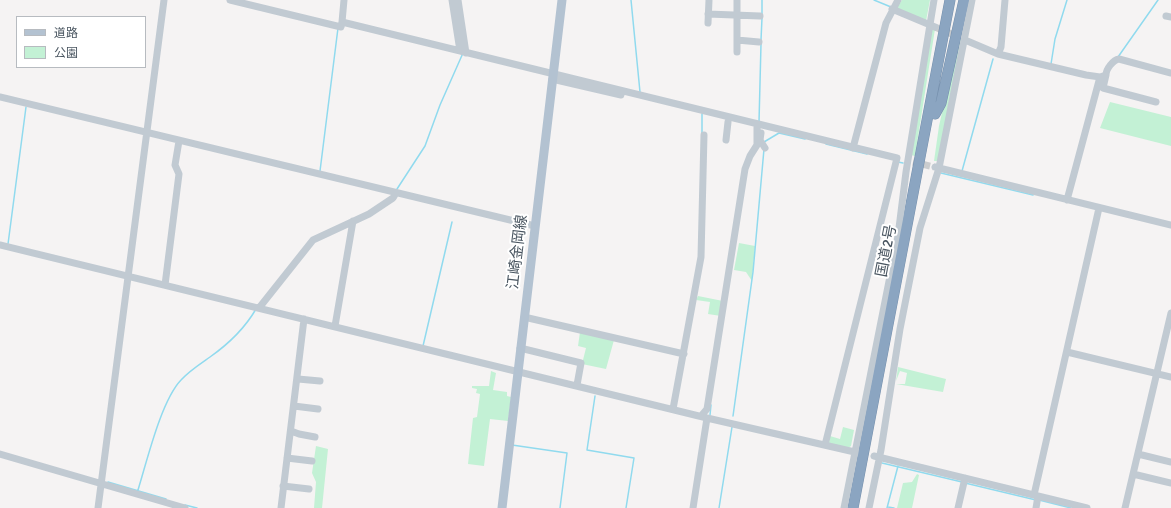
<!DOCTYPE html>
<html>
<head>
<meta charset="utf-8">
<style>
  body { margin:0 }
  #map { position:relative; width:1171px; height:508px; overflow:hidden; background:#f5f3f3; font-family:Signika,"Noto Sans JP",sans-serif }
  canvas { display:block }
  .legend { position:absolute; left:16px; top:16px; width:130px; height:52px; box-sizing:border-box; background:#fff; border:1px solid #b7bbc0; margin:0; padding:5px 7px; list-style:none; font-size:12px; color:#4a5661 }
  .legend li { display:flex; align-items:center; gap:8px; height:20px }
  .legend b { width:20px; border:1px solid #b7bbc0 }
</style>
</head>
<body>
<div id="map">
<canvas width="1171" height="508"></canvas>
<ul class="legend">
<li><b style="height:5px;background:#b3c2d1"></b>道路</li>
<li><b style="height:11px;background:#c3f1d5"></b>公園</li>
</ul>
</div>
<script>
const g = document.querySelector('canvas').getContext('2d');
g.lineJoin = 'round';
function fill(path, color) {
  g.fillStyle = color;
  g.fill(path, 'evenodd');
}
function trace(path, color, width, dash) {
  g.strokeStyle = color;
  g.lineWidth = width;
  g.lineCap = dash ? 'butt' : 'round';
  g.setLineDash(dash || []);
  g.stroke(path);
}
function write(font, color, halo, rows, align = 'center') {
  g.font = font + ' Signika,"Noto Sans JP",sans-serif';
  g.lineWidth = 4;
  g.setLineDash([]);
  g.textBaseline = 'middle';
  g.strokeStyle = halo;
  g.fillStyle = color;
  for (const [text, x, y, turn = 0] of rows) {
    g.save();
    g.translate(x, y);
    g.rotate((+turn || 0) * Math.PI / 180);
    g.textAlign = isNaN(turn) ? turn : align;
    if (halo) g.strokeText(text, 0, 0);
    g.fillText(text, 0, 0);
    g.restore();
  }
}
const green = new Path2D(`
  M902,0H930L926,21L896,9Z
  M931,29H935L915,156L911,155Z
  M959,38L961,39L939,161H934L939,126Z
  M1110,102L1171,117V146L1100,128Z
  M739,243L755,246L752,281L746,272L734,270Z
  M698,296L723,301L721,316L708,314L710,302L696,300Z
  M580,332L614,340L606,369L582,364L586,348L578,346Z
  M898,367L946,379L943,392L896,384H905L907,373L900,371L896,381Z
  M491,371L496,373L493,390L507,392V396L511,397L508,421L490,419L484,466L468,464L473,418L477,417L480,394L476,393L477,389L472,388V386H489Z
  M843,427L854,430L851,446L848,448L829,443L830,436L840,439Z
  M316,446L328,449L322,508H314L316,482L312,473Z
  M917,474L919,475L912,508H897L903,483L912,482Z`);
const stream = new Path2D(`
  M631,0L640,92
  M874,0L891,7
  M762,14V0
  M761,40L762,18
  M1118,57L1158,0
  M1051,64L1055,39L1067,0
  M702,114V134
  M759,122L761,44
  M764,142L779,133L805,139
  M826,144L867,154
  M898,162L903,163
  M320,171L338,28
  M962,171L993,59
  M941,173L1033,195
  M397,189L425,146L440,105L463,53
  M8,244L26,107
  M423,346L452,222
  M595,396L587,450L634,458L626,508
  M710,415L711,405
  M733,416L753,272L764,149
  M512,445L567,453L560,508
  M882,463L962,482
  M108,482L166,499
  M965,483L1036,500
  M138,490C147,461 161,401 181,380C189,371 200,364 210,357C227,345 245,328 256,309
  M1039,500L1071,508
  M185,505L197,508
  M888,507L894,508
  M719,508L732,427
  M887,508L898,466`);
const minorTunnel = new Path2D(`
  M935,27L959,37
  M913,162L934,167`);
const minor = new Path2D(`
  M230,0L341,27L342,22L897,158L825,445
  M452,0L460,51
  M458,0L466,53
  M892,9L935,27
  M708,14L760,16
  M1166,16L1171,17
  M342,22L344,0
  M708,23L709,0
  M737,40L759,42
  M965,40L998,54L1086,75L1100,77L1106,75C1106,69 1113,60 1119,59L1171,73
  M737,52V0
  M998,54L1001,47L1005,0
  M1106,75L1103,88L1156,102
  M552,79L621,95
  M0,97L535,226
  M761,133L760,140L765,148
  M726,140L728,122
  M853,148L886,23L898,0
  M935,167L1171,225
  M1067,200L1100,77
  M0,245L707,418L859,453
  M165,285L179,174L175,165L179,141
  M259,308L313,240L369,214L393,198L396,193
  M524,317L684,354
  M335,326L353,221
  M520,348L581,363L577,385
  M1067,352L1171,377
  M298,379L320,381
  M294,406L318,409
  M673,409L701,257L704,135
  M701,416L707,409L745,169L750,156L757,145V124
  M291,431L299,434L315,437
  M0,454L185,508
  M1138,454L1171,462
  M874,456L1038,496
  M287,458L312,461
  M1133,474L1171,483
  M283,486L309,489
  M1034,495L1099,208
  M98,508L164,0
  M281,508L304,319
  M693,508L707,418
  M844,508L898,236L906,172L934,0
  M869,508L881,450L900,329L920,228L939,168L972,0
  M958,508L965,478
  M1036,508L1038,496L1087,508
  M1125,508L1171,313`);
const major = new Path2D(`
  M502,508L562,0`);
const highway = new Path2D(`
  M935,114L941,103L964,0
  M853,508L950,0`);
const streetNames = [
  ["国道2号",887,251,-79],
  ["江崎金岡線",518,252,-83]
];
fill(green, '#c3f1d5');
trace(stream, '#90daee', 1.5);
trace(minorTunnel, '#caccce', 7, [7, 3.5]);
trace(highway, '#7690ad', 11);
trace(minor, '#c1cad2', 7);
trace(major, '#b3c2d1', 9);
trace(highway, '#8ba5c1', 10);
write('15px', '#4a5661', '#fff', streetNames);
</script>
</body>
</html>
